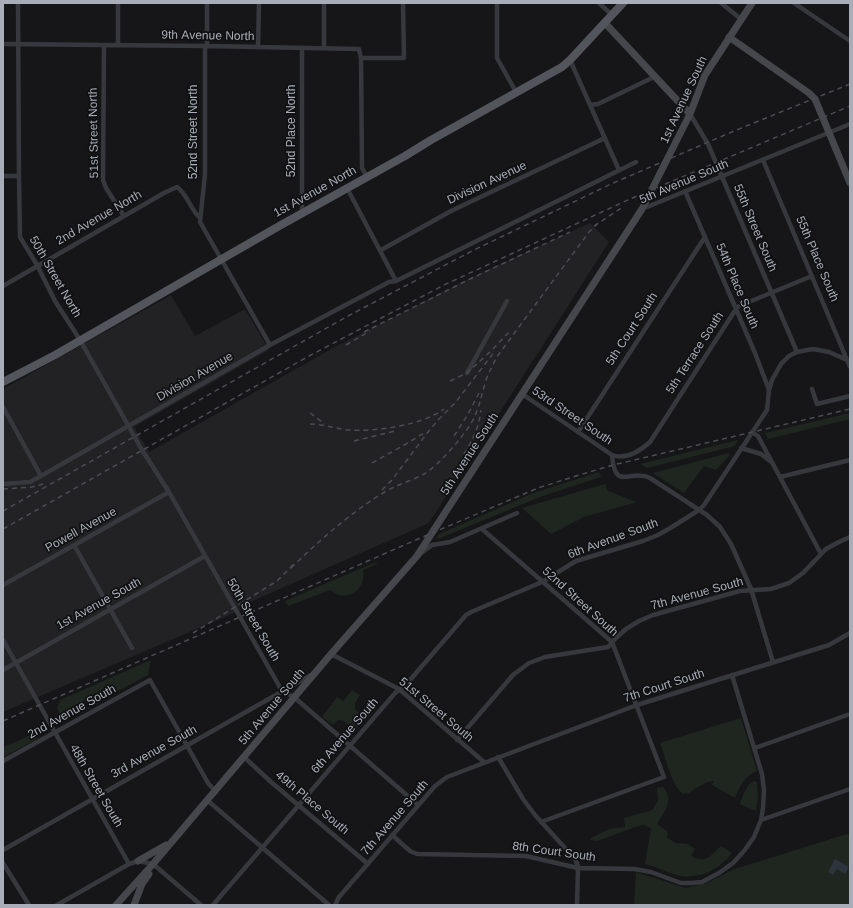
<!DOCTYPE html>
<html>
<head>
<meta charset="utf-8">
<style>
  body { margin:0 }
  #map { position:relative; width:853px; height:908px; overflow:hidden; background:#161618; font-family:Helvetica,sans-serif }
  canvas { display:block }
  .frame { position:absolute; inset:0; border:4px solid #a8adb8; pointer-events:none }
</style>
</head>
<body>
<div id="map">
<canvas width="853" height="908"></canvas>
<div class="frame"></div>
</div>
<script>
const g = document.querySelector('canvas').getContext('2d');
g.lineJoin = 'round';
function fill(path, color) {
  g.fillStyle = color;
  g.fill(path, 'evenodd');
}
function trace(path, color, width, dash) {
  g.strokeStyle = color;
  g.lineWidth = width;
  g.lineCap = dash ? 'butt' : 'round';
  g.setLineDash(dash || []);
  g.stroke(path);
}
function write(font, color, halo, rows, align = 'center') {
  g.font = font + ' Helvetica,sans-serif';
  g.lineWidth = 3.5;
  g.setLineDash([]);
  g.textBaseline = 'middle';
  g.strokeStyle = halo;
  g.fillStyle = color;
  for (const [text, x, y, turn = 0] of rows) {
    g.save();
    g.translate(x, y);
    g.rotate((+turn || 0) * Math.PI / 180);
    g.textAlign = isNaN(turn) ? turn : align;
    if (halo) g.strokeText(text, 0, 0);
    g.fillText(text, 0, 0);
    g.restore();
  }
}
const built = new Path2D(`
  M590,223L609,242L429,523L239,607L241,610L3,712V389L171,295L195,336L245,309L269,350L134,427L149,452L333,348L472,277Z`);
const green = new Path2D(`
  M850,413V419L768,439L765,433Z
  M738,440L735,446L647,468L640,464Z
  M729,453V456L716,470L704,466L684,493L653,473Z
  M599,472L601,477L540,497L438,539L437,537L439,534L536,492Z
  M605,484L608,491L637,502L584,517L551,534L522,508Z
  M376,562L377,564L363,570C366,584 355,599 338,595C336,594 332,591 330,590L288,606L285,601Z
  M151,660L148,675L103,699L98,693H95L65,713L60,714L57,708L60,700Z
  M352,690L360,695L355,703V709L366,718L354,731L344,721L338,720L333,725L322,717L337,697L343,701Z
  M741,718L757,771C744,776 740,786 735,798L712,785L714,781C704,782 696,788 688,794L687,793L683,794C672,787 665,756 660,743Z
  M34,733L37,739L3,757V747L16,742Z
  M754,781L757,782L758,795L756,811L740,804C743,796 746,784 754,781Z
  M663,787C675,800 664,812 657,824L668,832L667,838L676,843L688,844L695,849L691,856C705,864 711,856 721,846L732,853C720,869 701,879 681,876C669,874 657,867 645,864L651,828L644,825L638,826L597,841L590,840L591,838L609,829L625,827L624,818L652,810L658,801L657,788Z
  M850,833V905H634L636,872L686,888L707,883L732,870Z`);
const water = new Path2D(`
  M835,859L849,867L845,874L837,869L833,875L828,872Z`);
const street = new Path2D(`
  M18,3L19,176L20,237L37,265L55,301L80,340L142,450L169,492L282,691L294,697L418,805
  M118,3V45
  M207,3V46
  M324,3V48
  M497,3V58L516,92
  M599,3L612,15
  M721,3L741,19
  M794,3L850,41
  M3,44L207,46L359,49L361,58L362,168L367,177
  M104,45L103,180L106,188L124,216
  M205,46V174L200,222L270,345
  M258,47L259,3
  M302,48V213
  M361,58H404L403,3
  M570,60L619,170
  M590,105L598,104L654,77
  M690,114L708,144L797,352
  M763,160L850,367
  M3,176H19
  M347,188L396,281
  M685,191L755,353L769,390
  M642,209L850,124
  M381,250L451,211L605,138
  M3,286L164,193L177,187C188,195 190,209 200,218
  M467,373L507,301
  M812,389L817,404L850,396
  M522,394L612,455C615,493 630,468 650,478L707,515L720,527L731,544L751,589L773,662
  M3,407L41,476
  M578,432L705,237
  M752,432L758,436L821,554
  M741,448L761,454L770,461
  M612,455C626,460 640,451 650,442L736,309L739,306L812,276
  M780,477L850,460
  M3,484L30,482L41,476L270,345L389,282L396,281L636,162
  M482,529L612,642L664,777L541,822
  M74,545L132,648
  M420,554L432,545L450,542L517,513
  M3,585L169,492
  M3,640L129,864
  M331,654L399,689L484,762
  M3,670L205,556
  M457,740L513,675L529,663L545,657L608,647L616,638L626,629L639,621L653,615L740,591L771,589L789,583L803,573L826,549L839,542L850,537
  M755,748L850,714
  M244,757L271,782L368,864
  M498,757L523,799L535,815L575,859L578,866L577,905
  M3,761L150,680L208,783L215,791
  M207,800L329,905
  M761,820L850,789
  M392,835L410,851L417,854L526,856L578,868L634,869L651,872L681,883H691L702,882L719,873L733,863L744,851L754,837L761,820L763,808L764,790L762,774L732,675
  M3,850L311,675
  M3,863L29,905
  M57,905L129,864L138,861L153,864L201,905
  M213,905L396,692L404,687L466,615L471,612L542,582L576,561L643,541L658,535L672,527L699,510L704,505L767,410L769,390L772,380L781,364L789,356L797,352L813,349L829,352L847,360
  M335,905L339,897L435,786L447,777L637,705L829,645L850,633`);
const secondary = new Path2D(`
  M605,23L690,114
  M729,37L809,93L815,99L850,183
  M138,861L166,845
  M116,905L153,864L331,654L417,556L642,209L690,114L705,75L752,3
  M134,905L142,884L149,874`);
const primary = new Path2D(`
  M3,382L55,355L281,225L405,156L431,140L562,67L570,60L623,3`);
const rail = new Path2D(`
  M594,226L623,207
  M364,332L470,279L570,232
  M346,345L370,331
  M450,381L467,373L492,350L510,331
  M310,413L325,424
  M310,424C324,424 336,429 349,430C375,432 423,425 444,409
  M454,436L467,416L479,393
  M354,441L395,431
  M464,454C473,440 479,427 481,410
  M372,463L406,444L424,433
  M3,489L32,487L43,484
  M382,490L392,480L428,432L439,419L455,403L495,351
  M3,511L348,316L474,250L611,184L734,131L850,84
  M3,529L309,356L444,285L630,199L850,106
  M291,568C320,540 349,514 383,493C396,485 411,481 424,474C438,466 461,439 470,425C479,411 481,396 486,380C489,372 493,365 496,358L589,232L598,223
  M193,633L277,581L295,563
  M3,721L418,539L538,488L576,476L613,465L850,409`);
const streetNames = [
  ["9th Avenue North",208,36,1],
  ["1st Avenue South",684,100,-65],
  ["52nd Place North",292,131,-90],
  ["52nd Street North",194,132,-90],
  ["51st Street North",94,133,-91],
  ["5th Avenue South",684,182,-23],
  ["Division Avenue",487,183,-25],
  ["1st Avenue North",315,192,-29],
  ["2nd Avenue North",99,218,-30],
  ["55th Street South",755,228,67],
  ["55th Place South",817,259,67],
  ["50th Street North",55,277,60],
  ["54th Place South",737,286,67],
  ["5th Court South",632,329,-57],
  ["5th Terrace South",695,353,-57],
  ["Division Avenue",195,377,-30],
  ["53rd Street South",572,416,34],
  ["5th Avenue South",470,454,-57],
  ["Powell Avenue",81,530,-29],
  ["6th Avenue South",613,539,-20],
  ["7th Avenue South",697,594,-15],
  ["52nd Street South",580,602,42],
  ["1st Avenue South",99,604,-29],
  ["50th Street South",253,620,60],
  ["7th Court South",664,686,-18],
  ["5th Avenue South",272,707,-50],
  ["51st Street South",436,710,40],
  ["2nd Avenue South",72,712,-29],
  ["6th Avenue South",345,736,-49],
  ["3rd Avenue South",154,752,-29],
  ["48th Street South",96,786,60],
  ["49th Place South",312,803,40],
  ["7th Avenue South",395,818,-49],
  ["8th Court South",554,852,8]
];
fill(built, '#222225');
fill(green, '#1e261f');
fill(water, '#2c353c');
trace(street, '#37383d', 4.5);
trace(secondary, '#45474d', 7);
trace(primary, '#53555c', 8);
trace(rail, '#4a4c52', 1.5, [5, 4]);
write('12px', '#a8adb8', '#111113', streetNames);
</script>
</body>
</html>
